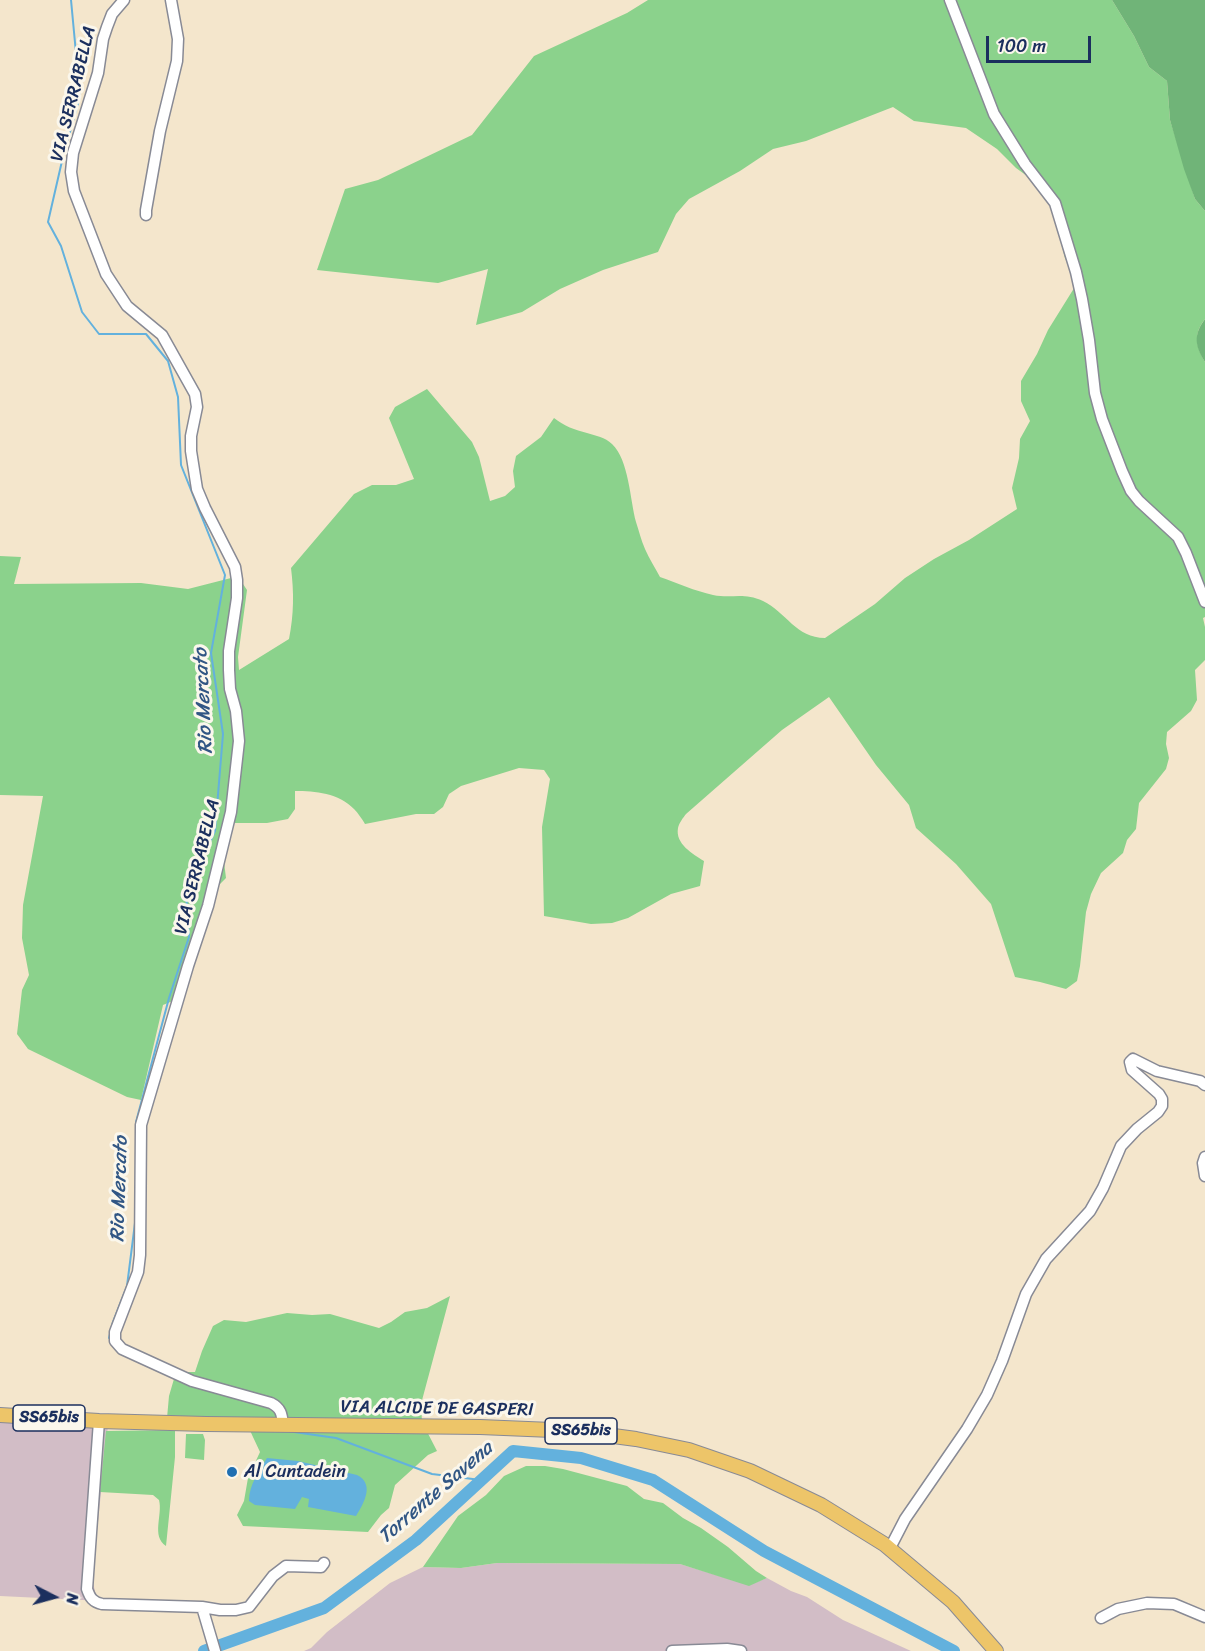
<!DOCTYPE html>
<html>
<head>
<meta charset="utf-8">
<style>
	body { margin:0 }
	#map { position:relative; width:1205px; height:1651px; overflow:hidden; background:#f4e6cc; font-family:Sriracha,sans-serif }
	canvas { display:block }
	.north { position:absolute; left:24px; top:1567px; width:60px; height:60px; -webkit-text-stroke:4px #fbf7ec; paint-order:stroke; rotate:96deg; font-size:16px; font-weight:700; line-height:24px; text-align:center; color:#1b2f5e }
	.north::after { content:''; display:block; margin:auto; width:21px; height:27px; background:#1b2f5e; clip-path:polygon(50% 0,100% 100%,50% 72%,0 100%) }
	.scale { position:absolute; left:986px; top:36px; width:105px; height:27px; box-sizing:border-box; border:3px solid #1b2f5e; border-top:0; padding-left:8px; font-size:18px; line-height:21px; white-space:nowrap; color:#1b2f5e; -webkit-text-stroke:4px #fbf7ec; paint-order:stroke }
</style>
</head>
<body>
<div id="map">
<canvas width="1205" height="1651"></canvas>
<div class="north">N</div>
<div class="scale">100 m</div>
</div>
<script>
const g = document.querySelector('canvas').getContext('2d');
g.lineJoin = 'round';
function paint(path, color) { g.fillStyle = color; g.fill(path, 'evenodd'); }
function strokePath(path, color, width, dash) { g.strokeStyle = color; g.lineWidth = width; g.lineCap = dash ? 'butt' : 'round'; g.setLineDash(dash || []); g.stroke(path); }
function label(font, color, halo, rows, align = 'center') {
  g.font = font + ' Sriracha,sans-serif'; g.lineWidth = 6; g.setLineDash([]); g.textBaseline = 'middle'; g.strokeStyle = halo; g.fillStyle = color; for (const [text, x, y, turn = 0] of rows) {
    g.save(); g.translate(x, y); g.rotate((+turn || 0) * Math.PI / 180); g.textAlign = isNaN(turn) ? turn : align; if (halo) g.strokeText(text, 0, 0); g.fillText(text, 0, 0); g.restore();
  }
}
paint(new Path2D(`
	M88,1413L109,1416L92,1579L96,1595L103,1601L0,1596V1414Z
	M497,1563L680,1564L749,1585L767,1578L791,1591L807,1597L843,1620L911,1651H304L311,1648L327,1632L390,1583L423,1567L461,1568Z`), '#d2bdc6');
paint(new Path2D(`
	M648,0H1112L1134,36L1149,67L1167,81L1170,120L1195,199L1205,211V319C1193,334 1196,346 1205,362V617L1203,618L1205,627V660L1195,670L1197,700L1191,711L1167,732L1166,744L1169,758L1166,769L1139,803L1136,829L1127,840L1123,853L1101,873L1091,894L1086,912L1080,966L1077,981L1066,989L1040,982L1015,977L991,904L956,864L916,828L909,805L876,765L829,697L782,730L686,814C683,818 679,823 678,828C675,844 693,854 704,861L700,886L671,894L628,918L612,923L591,924L544,916L542,827L550,779L544,770L519,768L461,786L449,794L443,807L434,814H416L365,824C362,819 358,813 354,809C339,793 315,791 295,791V809L288,819L267,823H232L224,862L226,878L216,888L175,1000L163,1005L141,1100L127,1097L28,1049L17,1034L22,990L29,975L22,938L23,905L43,796L0,795V556L21,557L14,584L141,583L188,589L231,578L241,581L247,590L238,657L239,670L289,639C294,614 294,592 291,568L354,494L372,485H396L414,479L389,418L395,407L427,389L472,442L479,457L490,501L505,496L515,487L513,471L516,456L541,437L554,418C564,426 575,430 587,433C596,436 605,437 612,444C629,460 630,500 636,522C639,531 641,540 645,549C649,558 655,568 660,577C677,583 695,591 713,595C732,599 743,592 763,601C786,612 796,638 825,638L875,604L905,578L934,559L969,540L1017,509L1012,488L1019,458L1020,439L1030,421L1021,401V381L1037,354L1048,330L1076,285L1065,258L1051,205L1034,181L1016,168L997,149L966,128L914,121L893,107L806,141L773,149L740,171L689,199L676,214L658,252L603,270L560,289L522,312L476,325L488,269L438,283L317,270L345,189L378,180L472,135L534,56L627,13Z
	M450,1296L421,1404L422,1422L437,1451L428,1455L395,1485L389,1508L381,1515L368,1532L243,1526L237,1515L244,1501L248,1478L260,1452L246,1422L167,1418L169,1396L176,1372H195L202,1351L213,1326L224,1320L246,1322L287,1313L312,1315L330,1314L379,1328L391,1322L405,1312L427,1308Z
	M175,1430V1457L166,1546C151,1536 163,1515 159,1500L153,1495L100,1492L106,1431Z
	M186,1434H203L205,1440L204,1460L185,1458Z
	M526,1466H545L563,1469L627,1486L644,1499L663,1503L683,1518L701,1528L728,1547L756,1571L767,1578L749,1586L680,1564L497,1563L461,1568L423,1567L458,1516L486,1495L504,1476Z`), '#8bd28c');
paint(new Path2D(`
	M1112,0H1205V211L1195,199L1184,169L1170,120L1167,81L1149,67L1134,36Z
	M1205,319V362C1195,346 1193,335 1205,319Z`), '#70b478');
paint(new Path2D(`
	M267,1458L298,1461L357,1475C375,1484 364,1503 356,1516L308,1507L309,1499L302,1497L295,1509L255,1505L249,1501C249,1485 259,1471 267,1458Z`), '#63b1dd');
strokePath(new Path2D(`
	M65,150L80,96L71,0
	M62,161L48,222L61,246L82,312L99,334H146L168,361L178,397L181,465L225,575L211,653L223,734L215,831L186,893L189,937L169,998L136,1122V1128
	M109,1338L113,1322L127,1286L135,1223
	M287,1431L336,1438L432,1474L481,1480`), '#63b1dd', 2);
strokePath(new Path2D(`
	M204,1651L324,1608L416,1540L513,1451L581,1458L653,1480L764,1551L954,1651`), '#63b1dd', 12);
const minor = new Path2D(`
	M124,0L112,14L107,27L103,39L98,73L73,153L71,172L74,191L106,274L127,306L162,335L195,394L197,407L191,436V451L197,489L205,508L235,567L237,580V598L229,651V670L230,689L236,711L239,741L231,812L208,906L188,966L141,1125L140,1255L138,1272L115,1332V1341L122,1349L192,1381L271,1403C281,1408 282,1414 283,1425
	M950,0L994,114L1025,164L1055,203L1076,272L1082,299L1089,340L1095,393L1102,419L1122,471L1131,491L1139,501L1178,537L1186,553L1205,602
	M146,215V210L160,131L177,61L178,39L171,0
	M1205,1157L1203,1163L1205,1176
	M99,1421L87,1589C90,1598 93,1602 102,1604L202,1607L215,1651
	M890,1548L905,1519L967,1429L987,1395L1002,1361L1026,1294L1046,1259L1090,1211L1103,1188L1121,1146L1137,1129L1158,1112L1162,1106V1099L1159,1094L1132,1070L1130,1062L1133,1059L1157,1071L1200,1081L1205,1085
	M202,1607L220,1610H236L249,1607L273,1576L286,1566L321,1567L324,1563
	M1101,1618L1118,1609L1147,1603L1174,1604L1205,1617
	M672,1651L727,1649L741,1651`);
const major = new Path2D(`
	M0,1415L99,1421L206,1424L480,1427L576,1431L636,1439L689,1450L750,1471L821,1505L884,1544L953,1602L996,1651`);
strokePath(minor, '#888a95', 13);
strokePath(major, '#888a95', 16);
strokePath(minor, '#fff', 10);
strokePath(major, '#edc569', 14);
for (const [x, y, r, color] of [
	[232,1472,6,"#1f6fb2"]
]) { const dot = new Path2D(); dot.arc(x, y, r, 0, 2 * Math.PI); g.fillStyle = color; g.fill(dot); strokePath(dot, '#fbf7ec', 2); }
for (const [x, y, w] of [
	[49,1418,72],
	[581,1431,72]
]) { const box = new Path2D(); box.roundRect(x - w / 2, y - 13, w, 26, 4.5); g.fillStyle = '#fbf7ec'; g.fill(box); strokePath(box, '#1b2f5e', 1.5); }
label('bold 16px', '#1b2f5e', null, [
	["SS65bis",49,1418],
	["SS65bis",581,1431]
]);
label('18px', '#1b2f5e', '#fbf7ec', [
	["VIA SERRABELLA",74,94,-76],
	["VIA SERRABELLA",198,867,-76],
	["VIA ALCIDE DE GASPERI",437,1409,1]
]);
label('18px', '#1b2f5e', '#fbf7ec', [
	["Al Cuntadein",244,1472]
], 'left');
label('italic 20px', '#315684', '#fbf7ec', [
	["Rio Mercato",204,701,-93],
	["Rio Mercato",120,1189,-88],
	["Torrente Savena",436,1493,-41]
]);
</script>
</body>
</html>
